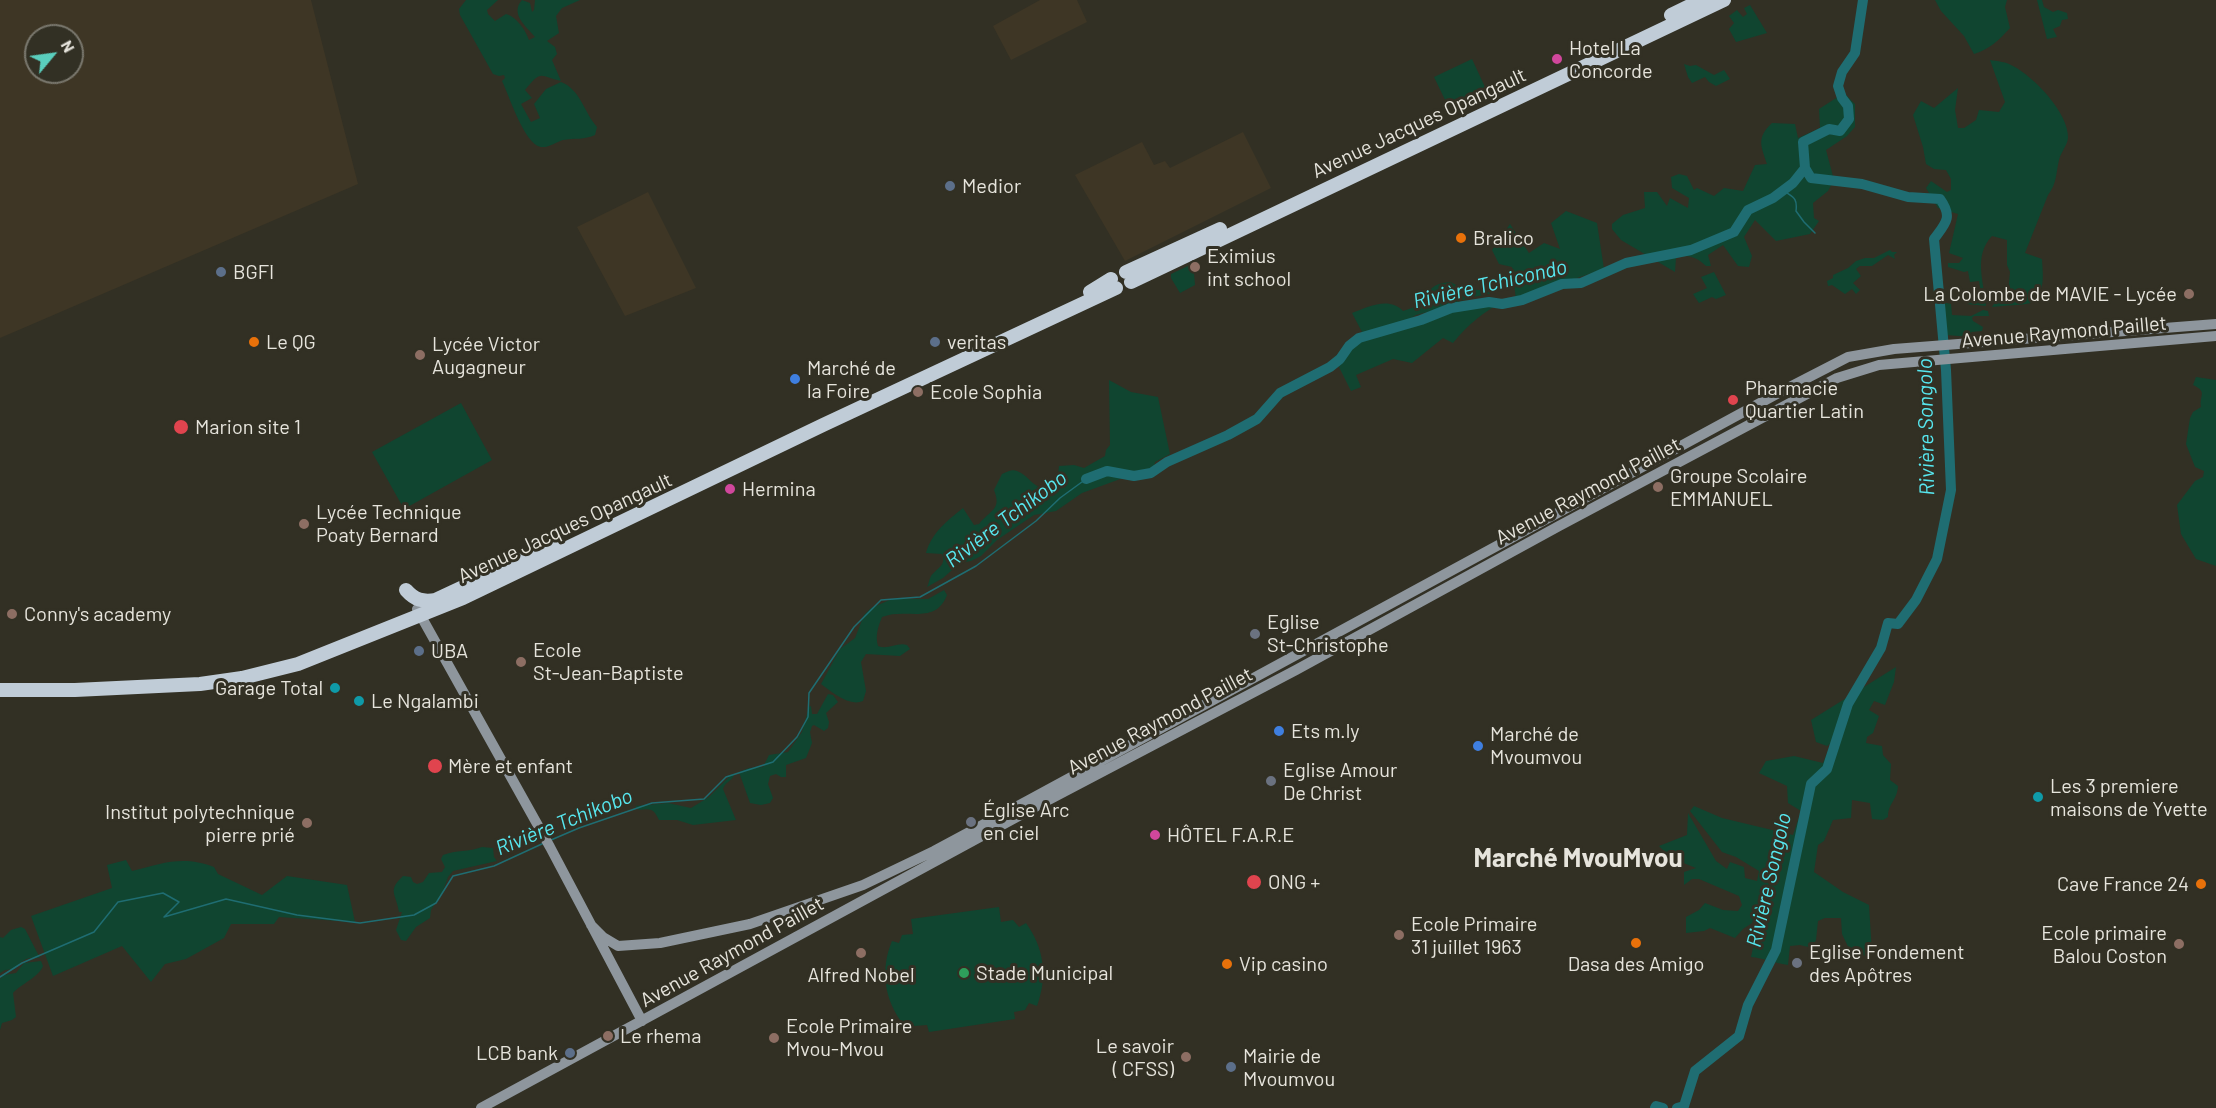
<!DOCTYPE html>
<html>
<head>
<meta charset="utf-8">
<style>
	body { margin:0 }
	#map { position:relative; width:2216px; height:1108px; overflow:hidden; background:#323024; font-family:Barlow,sans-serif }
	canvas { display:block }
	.north { position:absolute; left:24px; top:24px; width:60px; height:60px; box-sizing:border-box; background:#323024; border:2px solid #7a786e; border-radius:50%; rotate:61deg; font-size:16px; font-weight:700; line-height:24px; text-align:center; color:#e6e4dc }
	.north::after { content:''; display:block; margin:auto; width:21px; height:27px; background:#5acebd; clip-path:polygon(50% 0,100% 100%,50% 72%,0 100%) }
</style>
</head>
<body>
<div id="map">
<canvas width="2216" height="1108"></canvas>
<div class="north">N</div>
</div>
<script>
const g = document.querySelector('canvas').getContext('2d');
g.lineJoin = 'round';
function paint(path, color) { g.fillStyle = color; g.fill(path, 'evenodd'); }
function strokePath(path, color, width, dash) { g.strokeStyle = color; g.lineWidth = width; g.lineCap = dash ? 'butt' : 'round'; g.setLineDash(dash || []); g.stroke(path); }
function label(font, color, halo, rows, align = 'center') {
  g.font = font + ' Barlow,sans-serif'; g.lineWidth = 6; g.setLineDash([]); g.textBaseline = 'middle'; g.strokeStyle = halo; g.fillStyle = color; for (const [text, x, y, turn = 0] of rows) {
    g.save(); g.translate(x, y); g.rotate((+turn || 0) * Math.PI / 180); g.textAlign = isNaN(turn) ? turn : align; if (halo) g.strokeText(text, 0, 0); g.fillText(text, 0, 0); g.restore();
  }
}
paint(new Path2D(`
	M0,0H311L358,184L0,338ZM36,36H72V72H36Z
	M1040,0H1077L1087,22L1011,60L993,26Z
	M1243,132L1271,188L1125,261L1075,175L1142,142L1154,165L1165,161L1170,168Z
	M648,192L696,288L625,316L577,227Z`), '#3e3625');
paint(new Path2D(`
	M466,0H498L487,10L488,14L495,21L506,14C517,17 526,31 529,40L535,37C525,25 510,14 522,0L530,3L532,12L534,10L535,0H580L562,8L556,16L559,33L547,41L555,47L557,54L552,60L561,81C539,76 542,69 525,90L532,98L521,104L531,122L540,118L534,104L546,89L561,82C580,89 584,112 597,127L595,135C585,140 574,138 563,140C556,142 549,148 541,147C524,144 509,95 502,81L505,78L504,75L499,76L493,74L460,15L459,9Z
	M1935,0H2007L2005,7L2010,28C1999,40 1990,49 1974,54L1964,36L1941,11Z
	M2037,0H2042L2044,7L2053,12L2058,10L2067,13L2068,19L2062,20L2060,26L2053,29L2057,37L2047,39Z
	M1750,5L1767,33L1736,42L1729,29L1734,23L1729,16L1737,10L1743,17L1747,14L1744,8Z
	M1472,59L1485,87L1473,92L1475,97L1464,102L1461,98L1447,104L1434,77Z
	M1990,60C1997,61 2007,62 2013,66C2034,77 2069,113 2068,138C2067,146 2061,152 2059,160C2056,172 2057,184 2048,195L2025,253L2042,259C2043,276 2045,288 2035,302C2020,306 2007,305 1992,307L1997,299L2008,293L2010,272L2007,265V240L1992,236C1973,256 1984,282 1986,306L1967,304V301L1982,299L1979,281L1970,282L1968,271L1964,272L1948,267V263H1959L1963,258L1949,253L1958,214L1938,208L1926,188L1931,181L1947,192L1951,190V179L1946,170L1934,169L1926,164L1923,147L1913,115L1921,101L1934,108L1958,88L1955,110L1958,128H1964L1976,120L1979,110L1999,112L2005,102Z
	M1684,64L1690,66L1696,65L1714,75L1724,70L1730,79L1716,86L1709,82L1705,77L1692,83L1688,77Z
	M1844,93L1855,104V127L1847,136L1826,150L1834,180L1828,191L1813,203L1814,218L1819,221L1810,234L1776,241L1755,220L1744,237L1752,256L1749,267L1738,266L1723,245L1708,255L1711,266H1706C1698,258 1687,253 1676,258L1675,272L1621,240L1612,229V224L1623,215L1645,208L1644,192H1657L1667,206L1670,198L1688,208L1689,198L1672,188L1671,177L1679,174L1687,176L1694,190L1697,188L1714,196L1724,188L1743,191L1755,165L1767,164C1761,146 1756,138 1772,123L1795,124L1798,138L1820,128L1819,109Z
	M1566,211L1597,223L1604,269L1568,281L1552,284L1516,300L1512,267L1499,264L1492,250L1510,224L1529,253L1544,243L1560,249L1551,223Z
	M1890,250L1892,252H1897L1894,255L1895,259L1888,255L1872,266H1860L1856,269L1861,276L1853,283L1860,290L1856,294L1852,289L1845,294L1832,285L1828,286L1827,281L1833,278V275L1848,268L1856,261L1865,258H1874Z
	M1190,265L1194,273L1195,285L1180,293L1171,278V274Z
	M1714,272L1726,295L1716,299L1712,297L1699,303L1693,294L1707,288L1701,277Z
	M1450,282L1465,289L1493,291L1489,294L1468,298L1443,308L1416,315L1402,324L1369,333L1363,339L1407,328L1416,323L1482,301H1504C1484,312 1468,324 1453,343L1443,338L1412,363L1393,359L1356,375L1361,387L1351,391L1339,367L1348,341L1356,340L1362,332L1352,313C1368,307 1389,296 1403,311C1408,309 1413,308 1417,305C1430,292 1429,284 1450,282Z
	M1942,302L1951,304L1952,315L1971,316L1983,310L1988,311L1989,316H1974L1972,318L1973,321L1983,327L1982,331L1971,332L1972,337L1946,335Z
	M2196,377L2216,380V566L2196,559L2181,534L2177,505L2195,481L2203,477L2204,471L2195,467L2186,444L2190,418L2193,412L2201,407C2199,395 2208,392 2193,385Z
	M1109,380L1131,392L1158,397L1170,454L1155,462L1152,475L1123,478L1082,493L1056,511L1034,515L997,540L981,556L971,561L960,563L943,578L927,587C929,583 929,580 931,576C937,568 947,565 942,554L926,553C932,532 947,521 963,508L974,525L979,524C990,510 1002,510 994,490L1002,474C1007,472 1012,469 1017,471C1033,477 1034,496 1057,483L1059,466L1074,465L1084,468L1105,456L1106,450L1110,445Z
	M461,403L492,460L404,509L372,452Z
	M944,590L947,595C935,626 906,607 882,617C878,627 875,636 878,646C888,650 897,642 907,645L910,649L900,656L866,654L861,662L866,691L863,701C849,707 832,692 821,684L840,649L855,638L864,615L871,608L892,599H928Z
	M1896,667L1894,682L1885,705L1874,701L1869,710L1879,716L1873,733L1867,737L1866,743L1882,746L1883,755L1891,764L1890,780L1898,786C1897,801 1888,803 1888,817L1883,820L1872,819L1870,803L1852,800L1851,818L1833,820L1824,841L1818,845L1814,872L1843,892L1869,905L1872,953L1865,956L1855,950L1853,957L1842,934L1841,918H1825L1818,921L1816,940L1812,948L1800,945L1790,946L1788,965C1773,963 1764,958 1751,957L1755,939L1767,921V910L1758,906L1752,923L1743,929L1735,938L1710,928L1704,931L1686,933V917L1699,910L1705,903L1723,910L1738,911L1742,905L1739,896L1699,879H1692L1684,885V872L1696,868L1671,858L1659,846L1687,835L1688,813L1716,861L1727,869L1730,862L1744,867L1745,878L1757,881L1759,871L1736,857L1722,852L1690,811L1694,806L1722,818L1793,835L1801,811L1788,803L1787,786L1759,773L1766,761L1794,756L1823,763L1831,743L1827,746L1816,742L1811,720Z
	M828,694L833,695L838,702L826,713L829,722L828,728L824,731L814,725L812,726L810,732L812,743L806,758L786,765V777H781L776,774L770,776L768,784L773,798L770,803L761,805L750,803L739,772L749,768L763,767L769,755L788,752L802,732L809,707L811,706L812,714H817Z
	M732,774L734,775C732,781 725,782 723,789L736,820L693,825L677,820H659C654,809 651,808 639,810L635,806L668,803L691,808L709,797Z
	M482,847L493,848L494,857L497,861L453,871L448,877L443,891L431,910L430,918L416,927L406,941L401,940L396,930L402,912H399C396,893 387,891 403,876L411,877L413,882L417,884L423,882L429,873L442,872L445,867L441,859L443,855C456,850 469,852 482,847Z
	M126,860L132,871C162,863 184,855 214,867L218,874L262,895L287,876L347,885L355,922L279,917L274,924H231L224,938L186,959L165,964L151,982L122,946L53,976L31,916L112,888L107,865Z
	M999,907L1001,922L1013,920L1019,927L1026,923C1044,948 1048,976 1037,1006L1029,1003L1025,1010L1014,1012L1015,1019L929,1032L927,1025L914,1026L909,1020L903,1024C884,999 880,970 892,941L899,943L902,935L913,934L911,919Z
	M21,927L25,929L40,958C28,957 22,959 15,969L5,970L0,973V937L3,938L11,930Z
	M41,961L43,966C39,977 21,984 13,993L16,1017L12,1020L2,1023L0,1030V979L4,975L16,973L24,963Z`), '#104530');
strokePath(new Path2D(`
	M1783,190C1791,197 1798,196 1796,211L1804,222L1815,233
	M551,840L579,828L652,803L704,799L726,777L773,762L797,737L808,717L809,693L854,627L881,600L920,597L976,566L1036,521L1060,498L1086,479
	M0,977L22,963L94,932L118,902L163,893L179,902L164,917L226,899L297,915L360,923L414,915L436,903L453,876L494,866L544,843`), '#1f6d72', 1.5);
strokePath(new Path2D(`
	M1086,479L1107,471L1134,476L1151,473L1167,462L1228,435L1257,419L1280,393L1330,367L1340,359L1349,346L1359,338L1421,320L1451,308L1489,302L1502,304L1522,300L1562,284L1581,283L1626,263L1691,250L1734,232L1748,210L1773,198L1793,183L1805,168
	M1655,1108L1656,1106L1663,1108
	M1677,1108L1684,1106L1695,1071L1739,1036L1748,1005L1776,950L1811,784L1827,769L1848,704L1881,648L1888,623L1898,624L1916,600L1937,559L1951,490L1946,370L1934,239C1946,223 1953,217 1940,199L1908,197L1862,184L1811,178L1805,168L1803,142L1829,129L1840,131L1849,119L1848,106L1842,98L1838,86L1842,72L1855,53L1863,0`), '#1f6d72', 10);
strokePath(new Path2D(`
	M417,609L550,847L642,1021
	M591,925L603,937L618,946L660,943L750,924L863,885L934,851L1029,800L1784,390L1848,357L1894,349L2216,324
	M481,1108L1037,806L1296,670L1559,526L1837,378L1879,365L2216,336`), '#8e969d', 10);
strokePath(new Path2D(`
	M1671,15L1702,0
	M1126,272L1220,229
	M1131,282L1724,0
	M1090,292L1111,279
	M406,590C415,600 422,602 436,600
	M433,601L557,543
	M0,690H75L200,684L242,678L298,664L463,598L823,425L1116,288`), '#c0ccd7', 14);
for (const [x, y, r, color] of [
	[1557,59,6,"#d1479c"],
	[950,186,6,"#5c6f8a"],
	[1461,238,6,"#e8710a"],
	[1195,267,6,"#8d6e63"],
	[221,272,6,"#5c6f8a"],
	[2189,294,6,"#8d6e63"],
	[254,342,6,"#e8710a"],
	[935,342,6,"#5c6f8a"],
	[420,355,6,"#8d6e63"],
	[795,379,6,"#3f7fe0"],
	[918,392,6,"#8d6e63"],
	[1733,400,6,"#e0444e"],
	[181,427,8,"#e0444e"],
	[1658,487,6,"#8d6e63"],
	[730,489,6,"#d1479c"],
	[304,524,6,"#8d6e63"],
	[12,614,6,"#8d6e63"],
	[1255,634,6,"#6b7280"],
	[419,651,6,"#5c6f8a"],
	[521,662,6,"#8d6e63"],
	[335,688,6,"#0f9aa8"],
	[359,701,6,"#0f9aa8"],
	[1279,731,6,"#3f7fe0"],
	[1478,746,6,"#3f7fe0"],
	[435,766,8,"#e0444e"],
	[1271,781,6,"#6b7280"],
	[2038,797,6,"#0f9aa8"],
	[971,822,6,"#6b7280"],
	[307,823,6,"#8d6e63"],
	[1155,835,6,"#d1479c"],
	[1254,882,8,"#e0444e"],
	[2201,884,6,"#e8710a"],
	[1399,935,6,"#8d6e63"],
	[1636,943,6,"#e8710a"],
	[2179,944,6,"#8d6e63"],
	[861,953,6,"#8d6e63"],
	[1797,963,6,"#6b7280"],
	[1227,964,6,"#e8710a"],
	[964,973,6,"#2e9e5b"],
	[608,1036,6,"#8d6e63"],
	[774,1038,6,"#8d6e63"],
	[570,1053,6,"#5c6f8a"],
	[1186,1057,6,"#8d6e63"],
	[1231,1067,6,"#5c6f8a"]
]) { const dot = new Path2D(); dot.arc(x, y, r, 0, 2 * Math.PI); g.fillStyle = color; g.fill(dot); strokePath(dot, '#323024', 2); }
label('20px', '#e6e4dc', '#323024', [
	["Hotel La",1569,48],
	["Concorde",1569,71],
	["Medior",962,186],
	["Bralico",1473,238],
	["Eximius",1207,256],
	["int school",1207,279],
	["BGFI",233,272],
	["La Colombe de MAVIE - Lycée",2177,294,"right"],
	["Le QG",266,342],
	["veritas",947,342],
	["Lycée Victor",432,344],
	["Augagneur",432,367],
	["Marché de",807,368],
	["la Foire",807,391],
	["Pharmacie",1745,388],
	["Quartier Latin",1745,411],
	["Ecole Sophia",930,392],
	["Marion site 1",195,427],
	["Groupe Scolaire",1670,476],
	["EMMANUEL",1670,499],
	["Hermina",742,489],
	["Lycée Technique",316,512],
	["Poaty Bernard",316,535],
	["Conny's academy",24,614],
	["Eglise",1267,622],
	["St-Christophe",1267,645],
	["Ecole",533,650],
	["St-Jean-Baptiste",533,673],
	["UBA",431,651],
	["Garage Total",323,688,"right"],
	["Le Ngalambi",371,701],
	["Ets m.ly",1291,731],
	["Marché de",1490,734],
	["Mvoumvou",1490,757],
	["Mère et enfant",448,766],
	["Eglise Amour",1283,770],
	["De Christ",1283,793],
	["Les 3 premiere",2050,786],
	["maisons de Yvette",2050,809],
	["Église Arc",983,810],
	["en ciel",983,833],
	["Institut polytechnique",295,812,"right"],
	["pierre prié",295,835,"right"],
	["HÔTEL F.A.R.E",1167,835],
	["ONG +",1268,882],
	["Cave France 24",2189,884,"right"],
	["Ecole Primaire",1411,924],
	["31 juillet 1963",1411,947],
	["Ecole primaire",2167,933,"right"],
	["Balou Coston",2167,956,"right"],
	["Eglise Fondement",1809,952],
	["des Apôtres",1809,975],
	["Vip casino",1239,964],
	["Dasa des Amigo",1636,964,"center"],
	["Stade Municipal",976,973],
	["Alfred Nobel",861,975,"center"],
	["Ecole Primaire",786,1026],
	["Mvou-Mvou",786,1049],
	["Le rhema",620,1036],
	["Le savoir",1174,1046,"right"],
	["( CFSS)",1174,1069,"right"],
	["LCB bank",558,1053,"right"],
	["Mairie de",1243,1056],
	["Mvoumvou",1243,1079]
], 'left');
label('20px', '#e6e4dc', '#323024', [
	["Avenue Jacques Opangault",1419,123,-25],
	["Avenue Raymond Paillet",2064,332,-5],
	["Avenue Raymond Paillet",1588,491,-28],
	["Avenue Jacques Opangault",565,528,-25],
	["Avenue Raymond Paillet",1160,721,-28],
	["Avenue Raymond Paillet",732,952,-29]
]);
label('italic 21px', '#57e7ef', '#323024', [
	["Rivière Tchicondo",1490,284,-13],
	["Rivière Songolo",1926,427,-91],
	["Rivière Tchikobo",1006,519,-37],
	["Rivière Tchikobo",564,822,-22],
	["Rivière Songolo",1769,880,-77]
]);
label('bold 26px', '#e6e4dc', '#323024', [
	["Marché MvouMvou",1578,858]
]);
</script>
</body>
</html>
